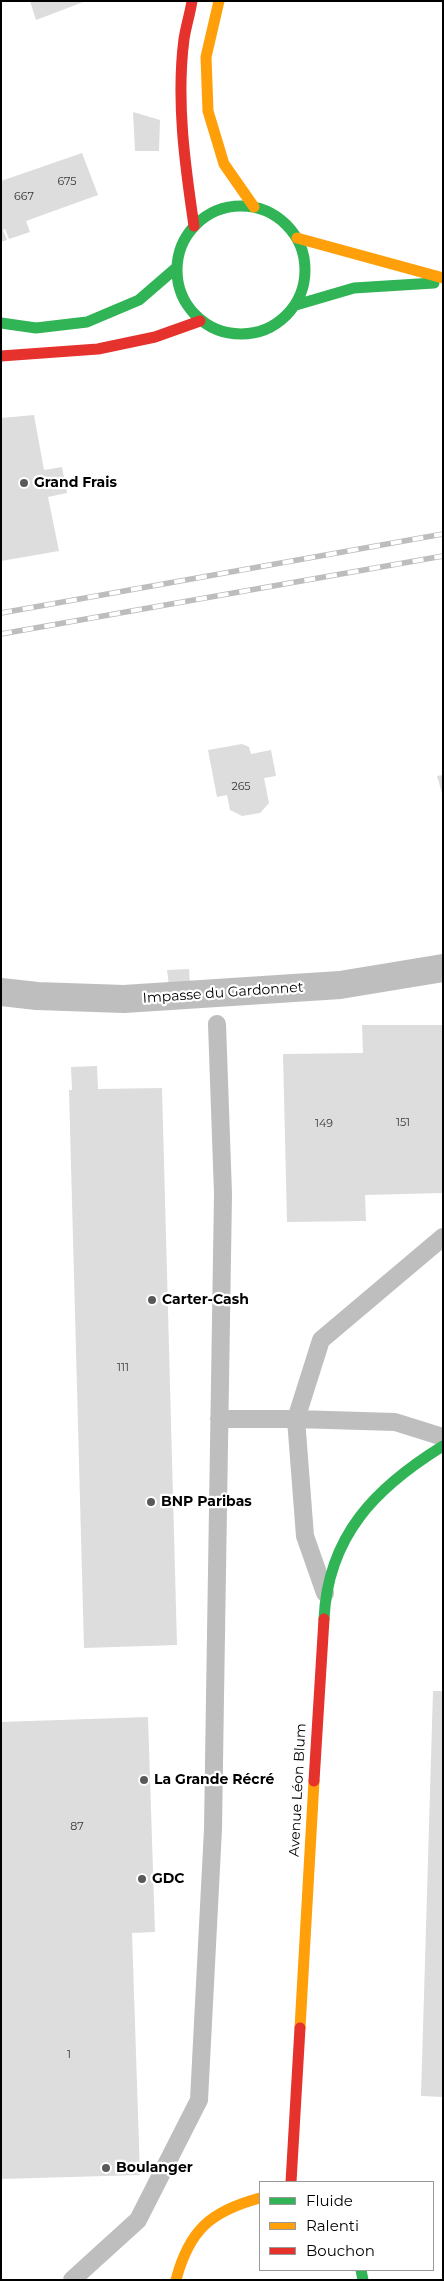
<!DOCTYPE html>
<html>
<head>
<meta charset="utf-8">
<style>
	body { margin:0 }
	#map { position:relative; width:444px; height:2281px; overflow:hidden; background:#fff; font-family:Montserrat,sans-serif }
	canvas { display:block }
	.frame { position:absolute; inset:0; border:2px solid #000; pointer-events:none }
	.legend { position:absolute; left:259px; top:2181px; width:175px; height:90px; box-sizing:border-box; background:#fff; border:1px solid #999; margin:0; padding:6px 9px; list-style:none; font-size:15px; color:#000 }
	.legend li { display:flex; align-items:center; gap:10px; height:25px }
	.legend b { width:25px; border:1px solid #999 }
</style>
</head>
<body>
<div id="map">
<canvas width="444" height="2281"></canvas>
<div class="frame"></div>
<ul class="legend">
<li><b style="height:6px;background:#30b455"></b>Fluide</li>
<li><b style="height:6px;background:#ff9f0a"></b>Ralenti</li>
<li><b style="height:6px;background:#e5322d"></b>Bouchon</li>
</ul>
</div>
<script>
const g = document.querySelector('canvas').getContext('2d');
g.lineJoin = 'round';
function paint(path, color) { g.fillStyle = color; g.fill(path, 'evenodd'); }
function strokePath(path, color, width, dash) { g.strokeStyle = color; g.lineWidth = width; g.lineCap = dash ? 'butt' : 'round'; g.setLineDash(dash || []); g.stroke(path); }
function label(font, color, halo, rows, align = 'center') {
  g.font = font + ' Montserrat,sans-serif'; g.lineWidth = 4.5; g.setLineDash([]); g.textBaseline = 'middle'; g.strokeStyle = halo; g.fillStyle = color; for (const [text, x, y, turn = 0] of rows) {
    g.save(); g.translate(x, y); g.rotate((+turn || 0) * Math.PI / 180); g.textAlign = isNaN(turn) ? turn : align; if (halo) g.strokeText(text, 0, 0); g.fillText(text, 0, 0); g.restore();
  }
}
paint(new Path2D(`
	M30,1H86L36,20Z
	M133,112L160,120L159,151H135Z
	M82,153L98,195L26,221L30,232L9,239L5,229L3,230L7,240L1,242V181Z
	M34,415L44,470L62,467L67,493L48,497L59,551L1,561V418Z
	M242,744L249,747L251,754L271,750L276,776L264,778L269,803L260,813L242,816L230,810L227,795L217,797L208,750Z
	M443,775V793H442L437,776Z
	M189,969L190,985L169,986L167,970Z
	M362,1025H442L443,1193L365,1195L366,1221L287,1222L283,1054L363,1053Z
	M97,1066L98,1089L162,1088L177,1645L84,1648L69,1090H72L71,1067Z
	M433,1691H443V2097L421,2096Z
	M148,1717L155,1932L132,1933L140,2175L1,2179V1722Z`), '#ddd');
strokePath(new Path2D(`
	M219,1419H296L321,1340L443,1237
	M325,1593L305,1536L296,1419L395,1422L443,1437
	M72,2280L138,2220L199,2100L213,1829L215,1697L223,1194L217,1024`), '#bebebe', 18);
strokePath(new Path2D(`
	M1,992L37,996L124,999L340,985L443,968`), '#bebebe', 28);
strokePath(new Path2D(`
	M177 270a64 64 0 1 1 128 0a64 64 0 1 1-128 0Z
	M296,305L354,288L434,283
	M1,323L36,328L87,322L139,300L176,268
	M324,1619C328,1536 375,1488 443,1446
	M361,2270L363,2280`), '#30b455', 11);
strokePath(new Path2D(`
	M219,1L206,57L208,111L224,164L254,207
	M297,238L443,278
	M300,2028L314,1781
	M176,2280C189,2230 211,2211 260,2198`), '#ff9f0a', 11);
strokePath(new Path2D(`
	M192,1C190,14 186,26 184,39C176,101 185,165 194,226
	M1,356L98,349L155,337L200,321
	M314,1781L324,1619
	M291,2182L300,2028`), '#e5322d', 11);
const rail = new Path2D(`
	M1,613L443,534
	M1,634L443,556`);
strokePath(rail, '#bdbdbd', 5.5);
strokePath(rail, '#fff', 4, [11]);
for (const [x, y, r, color] of [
	[24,483,5,"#595959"],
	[152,1300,5,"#595959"],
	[151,1502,5,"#595959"],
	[144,1780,5,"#595959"],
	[142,1879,5,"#595959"],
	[106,2168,5,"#595959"]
]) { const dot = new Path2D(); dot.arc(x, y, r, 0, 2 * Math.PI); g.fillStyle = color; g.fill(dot); strokePath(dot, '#fff', 2); }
label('11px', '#373737', null, [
	["675",67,182],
	["667",24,197],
	["265",241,787],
	["151",403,1123],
	["149",324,1124],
	["111",123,1368],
	["87",77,1827],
	["1",69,2055]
]);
label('bold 14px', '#000', '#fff', [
	["Grand Frais",34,483],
	["Carter-Cash",162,1300],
	["BNP Paribas",161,1502],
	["La Grande Récré",154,1780],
	["GDC",152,1879],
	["Boulanger",116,2168]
], 'left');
label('14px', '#000', '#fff', [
	["Impasse du Gardonnet",223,993,-4],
	["Avenue Léon Blum",298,1790,-87]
]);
</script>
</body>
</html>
